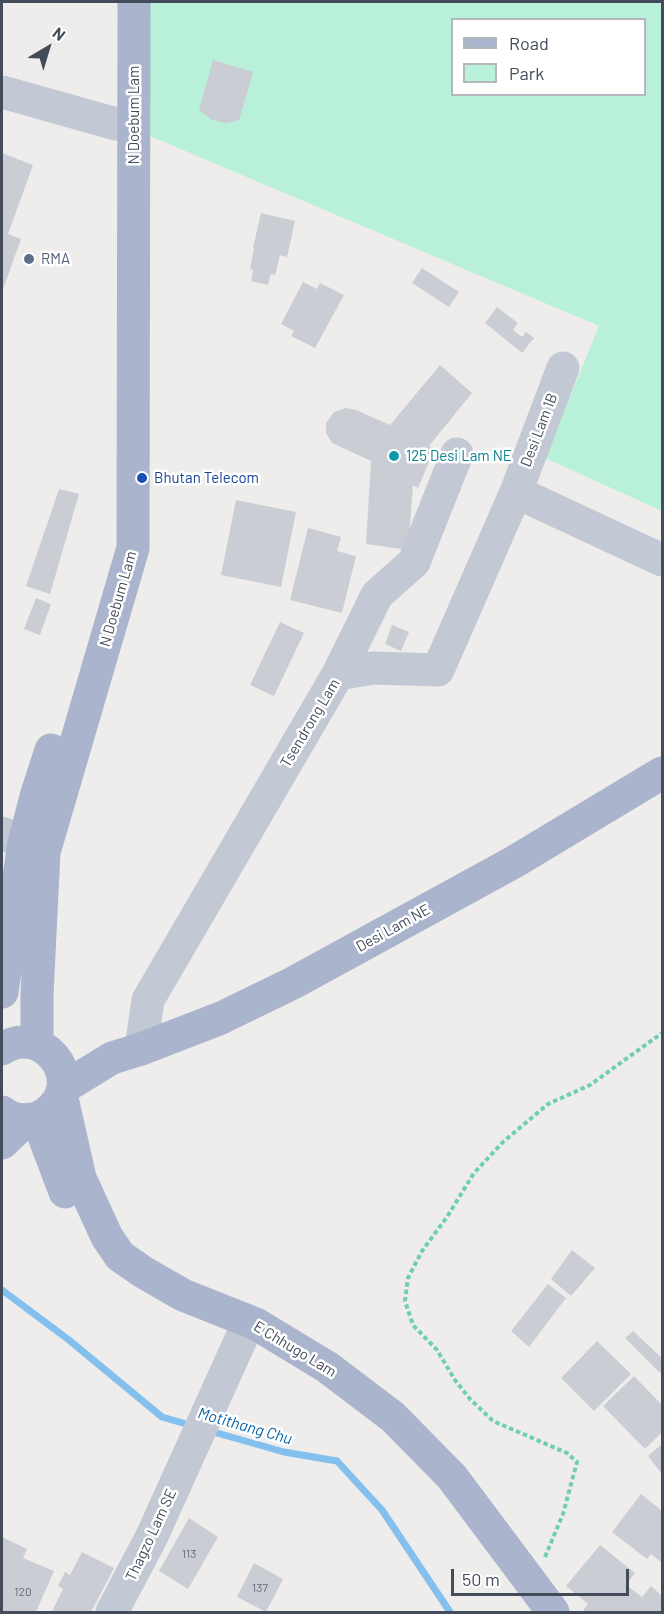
<!DOCTYPE html>
<html>
<head>
<meta charset="utf-8">
<style>
	body { margin:0 }
	#map { position:relative; width:664px; height:1614px; overflow:hidden; background:#efedec; font-family:Barlow,sans-serif }
	canvas { display:block }
	.frame { position:absolute; inset:0; border:3px solid #444b5a; pointer-events:none }
	.legend { position:absolute; left:451px; top:18px; width:195px; height:78px; box-sizing:border-box; background:#fff; border:2px solid #b4b7bd; margin:0; padding:8px 10px; list-style:none; font-size:18px; color:#444b5a }
	.legend li { display:flex; align-items:center; gap:12px; height:30px }
	.legend b { width:30px; border:2px solid #b4b7bd }
	.north { position:absolute; left:18px; top:18px; width:60px; height:60px; -webkit-text-stroke:4px #fff; paint-order:stroke; rotate:38deg; font-size:16px; font-weight:700; line-height:24px; text-align:center; color:#444b5a }
	.north::after { content:''; display:block; margin:auto; width:21px; height:27px; background:#444b5a; clip-path:polygon(50% 0,100% 100%,50% 72%,0 100%) }
	.scale { position:absolute; left:451px; top:1569px; width:178px; height:27px; box-sizing:border-box; border:3px solid #444b5a; border-top:0; padding-left:8px; font-size:18px; line-height:21px; white-space:nowrap; color:#444b5a; -webkit-text-stroke:4px #fff; paint-order:stroke }
</style>
</head>
<body>
<div id="map">
<canvas width="664" height="1614"></canvas>
<div class="frame"></div>
<ul class="legend">
<li><b style="height:8px;background:#aab4cd"></b>Road</li>
<li><b style="height:16px;background:#b8f0da"></b>Park</li>
</ul>
<div class="north">N</div>
<div class="scale">50 m</div>
</div>
<script>
const g = document.querySelector('canvas').getContext('2d');
g.lineJoin = 'round';
function paint(path, color) { g.fillStyle = color; g.fill(path, 'evenodd'); }
function strokePath(path, color, width, dash) { g.strokeStyle = color; g.lineWidth = width; g.lineCap = dash ? 'butt' : 'round'; g.setLineDash(dash || []); g.stroke(path); }
function label(font, color, halo, rows, align = 'center') {
  g.font = font + ' Barlow,sans-serif'; g.lineWidth = 5; g.setLineDash([]); g.textBaseline = 'middle'; g.strokeStyle = halo; g.fillStyle = color; for (const [text, x, y, turn = 0] of rows) {
    g.save(); g.translate(x, y); g.rotate((+turn || 0) * Math.PI / 180); g.textAlign = isNaN(turn) ? turn : align; if (halo) g.strokeText(text, 0, 0); g.fillText(text, 0, 0); g.restore();
  }
}
paint(new Path2D(`
	M143,2H662V511L545,458L599,326L145,134ZM452,20H644V94H452Z`), '#b8f0da');
strokePath(new Path2D(`
	M2,1290L69,1340L162,1417L193,1426
	M210,1431L284,1452L337,1461L382,1510L450,1612`), '#83c0ee', 7);
paint(new Path2D(`
	M213,60L253,72L239,120L226,123L212,120L199,110Z
	M2,153L33,165L8,234L21,239L2,292Z
	M261,213L295,221L287,257L280,255L275,275L271,274L268,285L251,281L253,270L250,269L254,248H253Z
	M422,268L459,292L449,307L412,283Z
	M303,282L317,289L320,283L344,295L315,348L291,336L294,331L281,324Z
	M497,307L518,323L513,330L522,337L526,332L534,338L522,353L485,323Z
	M440,365L472,393L429,446L435,448L418,488L413,485L408,550L366,544L371,461L332,443L326,433V423L334,412L346,408L356,410L390,425Z
	M59,489L79,494L50,594L26,586Z
	M236,500L296,512L281,587L221,575Z
	M308,528L341,537L337,551L356,556L342,613L290,600Z
	M36,598L51,604L40,635L24,629Z
	M280,622L304,633L274,696L250,685Z
	M392,625L409,632L401,651L385,644Z
	M572,1250L595,1268L571,1296L551,1279Z
	M548,1284L566,1298L529,1347L511,1331Z
	M633,1331L662,1358V1370L660,1373L625,1338Z
	M597,1341L631,1374L594,1411L561,1378Z
	M634,1376L662,1405V1432L645,1449L603,1406Z
	M662,1444V1474L648,1456Z
	M641,1494L662,1511V1563L651,1554L647,1559L612,1532Z
	M189,1518L218,1537L188,1589L159,1571Z
	M2,1537L27,1549L23,1558L54,1571L36,1612H2Z
	M600,1545L635,1573L626,1585L642,1597L651,1586L662,1596V1612H586L583,1610L588,1604L566,1586Z
	M82,1552L114,1568L91,1612H54L52,1611L63,1589L58,1586L65,1572L70,1575Z
	M254,1563L283,1579L266,1612L237,1597Z`), '#cbcdd4');
strokePath(new Path2D(`
	M545,1557L563,1514L577,1462L567,1453L493,1421L470,1399L455,1380L437,1350L413,1325L405,1301L408,1278L422,1251L447,1217L474,1173L503,1142L548,1104L590,1085L662,1033`), '#6fceb5', 4, [4.5, 3]);
strokePath(new Path2D(`
	M2,92L116,124
	M516,492L563,368
	M338,674L377,595L414,562L457,454
	M2,833L24,843
	M141,1049L148,1000L338,674L373,668L438,670L516,492L662,560
	M112,1612L152,1536L241,1339`), '#c2c8d4', 33);
strokePath(new Path2D(`
	M2,992L24,843L37,793L51,750
	M37,1044V995L44,852L133,548L134,2
	M2,1049C39,1023 85,1075 52,1108C47,1113 40,1118 32,1119C21,1121 11,1119 2,1112
	M63,1088L112,1058L141,1049L221,1018L293,983L514,862L662,773
	M61,1094L80,1178L107,1237L120,1256L143,1272L183,1295L256,1324L327,1367L393,1417L452,1477L553,1612
	M37,1118L65,1192
	M2,1143L26,1120`), '#aab4cd', 33);
for (const [x, y, r, color] of [
	[29,259,6,"#5c6f8a"],
	[394,456,6,"#0f9aa8"],
	[142,478,6,"#1a4fb4"]
]) { const dot = new Path2D(); dot.arc(x, y, r, 0, 2 * Math.PI); g.fillStyle = color; g.fill(dot); strokePath(dot, '#fff', 2); }
label('12px', '#666c78', null, [
	["113",189,1554],
	["137",260,1588],
	["120",23,1592]
]);
label('15px', '#444b5a', '#fff', [
	["N Doebum Lam",134,115,-90],
	["Desi Lam 1B",539,430,-69],
	["N Doebum Lam",118,599,-74],
	["Tsendrong Lam",310,723,-59],
	["Desi Lam NE",393,928,-29],
	["E Chhugo Lam",295,1349,31],
	["Thagzo Lam SE",151,1535,-65]
]);
label('15px', '#4e5e75', '#fff', [
	["RMA",41,259]
], 'left');
label('15px', '#0d838f', '#fff', [
	["125 Desi Lam NE",406,456]
], 'left');
label('15px', '#164399', '#fff', [
	["Bhutan Telecom",154,478]
], 'left');
label('italic 16px', '#0764aa', '#fff', [
	["Motithang Chu",245,1426,16]
]);
</script>
</body>
</html>
